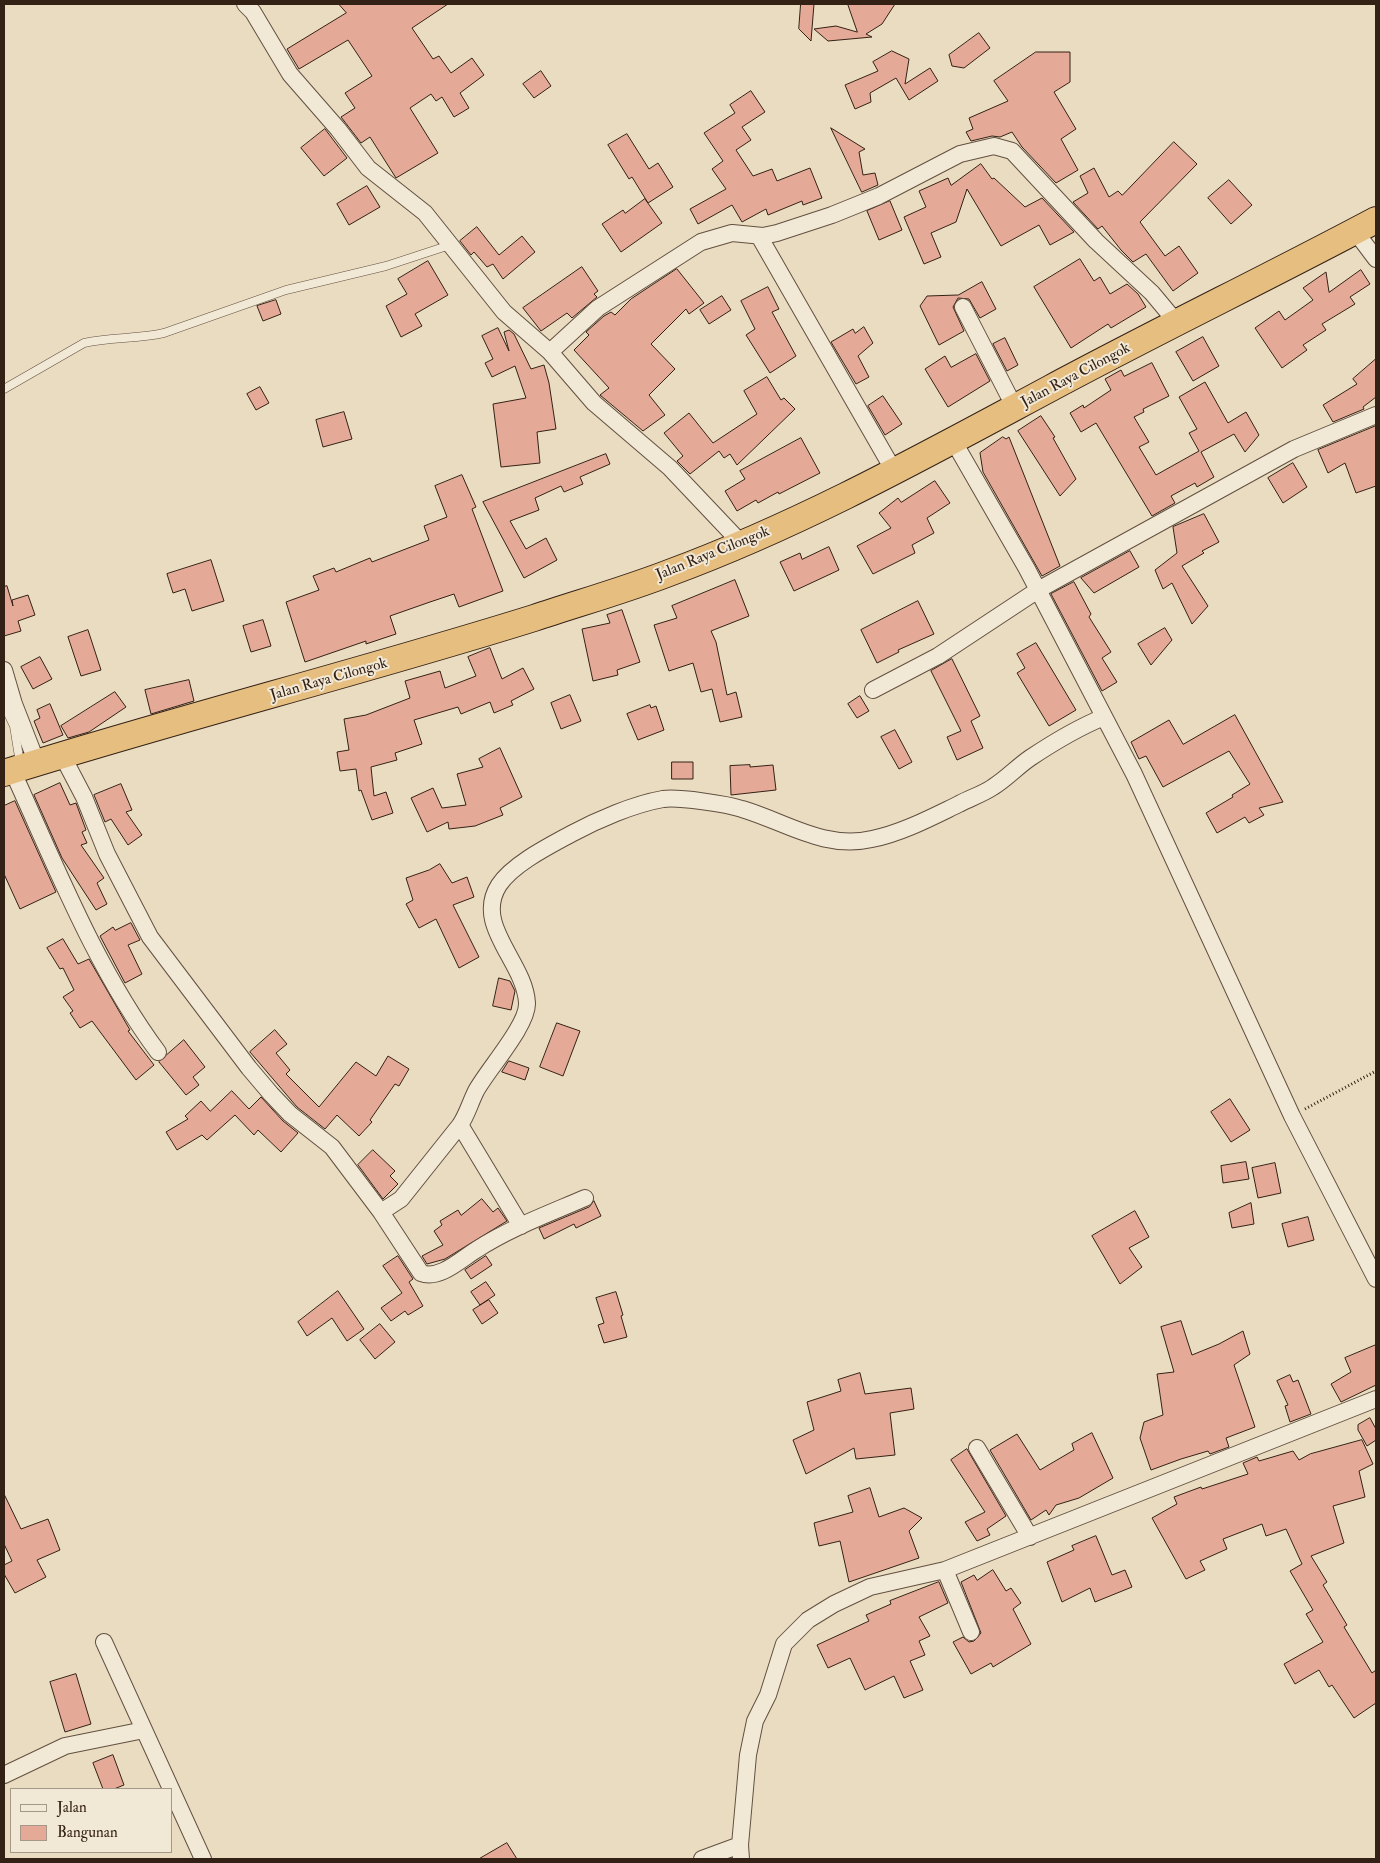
<!DOCTYPE html>
<html>
<head>
<meta charset="utf-8">
<style>
	body { margin:0 }
	#map { position:relative; width:1380px; height:1863px; overflow:hidden; background:#eadcc0; font-family:"IM FELL Double Pica",serif }
	canvas { display:block }
	.frame { position:absolute; inset:0; border:5px solid #342115; pointer-events:none }
	.legend { position:absolute; left:10px; top:1788px; width:162px; height:65px; box-sizing:border-box; background:#f1e8d6; border:1px solid #a59889; margin:0; padding:6px 9px; list-style:none; font-size:15px; color:#342115 }
	.legend li { display:flex; align-items:center; gap:10px; height:25px }
	.legend b { width:25px; border:1px solid #a59889 }
</style>
</head>
<body>
<div id="map">
<canvas width="1380" height="1863"></canvas>
<div class="frame"></div>
<ul class="legend">
<li><b style="height:6px;background:#f1e8d6"></b>Jalan</li>
<li><b style="height:14px;background:#e4a997"></b>Bangunan</li>
</ul>
</div>
<script>
const g = document.querySelector('canvas').getContext('2d');
g.lineJoin = 'round';
function paint(path, color) { g.fillStyle = color; g.fill(path, 'evenodd'); }
function strokePath(path, color, width, dash) { g.strokeStyle = color; g.lineWidth = width; g.lineCap = dash ? 'butt' : 'round'; g.setLineDash(dash || []); g.stroke(path); }
function label(font, color, halo, rows, align = 'center') {
  g.font = font + ' "IM FELL Double Pica",serif'; g.lineWidth = 4; g.setLineDash([]); g.textBaseline = 'middle'; g.strokeStyle = halo; g.fillStyle = color; for (const [text, x, y, turn = 0] of rows) {
    g.save(); g.translate(x, y); g.rotate((+turn || 0) * Math.PI / 180); g.textAlign = isNaN(turn) ? turn : align; if (halo) g.strokeText(text, 0, 0); g.fillText(text, 0, 0); g.restore();
  }
}
const building = new Path2D(`
	M339,4H448L412,28L433,59L439,56L451,73L472,58L484,75L460,93L469,108L454,117L442,97L436,101L431,94L410,108L438,153L396,178L370,137L361,143L341,117L355,108L345,93L372,76L348,40L299,69L287,49L346,13Z
	M801,4H814L811,41L799,29Z
	M848,4H895L882,24L866,34L872,37L828,41L814,29L836,26L857,32Z
	M979,33L990,48L964,68L952,66L949,55Z
	M892,51L909,59L905,84L930,68L938,81L909,100L896,78L870,93L871,102L855,109L845,85L878,71L873,62Z
	M1036,52H1070V82L1054,92L1076,129L1061,139L1078,170L1056,183L1022,147L1012,132L1000,137L992,136L971,141L966,132L973,129L969,118L1008,101L994,81Z
	M541,71L551,86L534,98L523,84Z
	M751,91L765,112L742,127L751,140L736,150L753,176L772,169L777,181L810,168L822,198L803,205L802,201L768,215L766,209L742,222L732,205L698,224L690,209L726,189L712,169L723,161L704,133L735,113L730,105Z
	M831,128L865,149L859,152L863,175L875,173L878,185L862,192Z
	M325,129L347,158L324,176L301,148Z
	M627,134L649,169L658,163L673,187L648,203L632,177L629,179L608,145Z
	M1174,142L1197,164L1140,222L1165,256L1179,246L1198,273L1173,291L1146,254L1133,262L1121,250L1102,226L1098,229L1073,202L1088,193L1080,176L1094,168L1109,197L1118,191L1122,195Z
	M981,164L992,179L994,178L1025,207L1042,198L1074,232L1050,245L1039,225L1001,246L967,189L956,222L931,233L941,257L924,264L904,217L926,207L919,191L948,178L951,185Z
	M1229,180L1252,205L1231,224L1208,198Z
	M367,186L380,207L349,225L337,204Z
	M645,199L662,223L621,252L602,224L623,210L625,213Z
	M890,201L902,230L879,240L867,211Z
	M477,227L499,255L522,236L535,252L503,279L493,264L487,267L474,252L471,255L460,241Z
	M1080,259L1094,281L1100,277L1110,294L1127,284L1138,294L1146,307L1111,328L1108,324L1071,348L1034,287Z
	M428,261L448,295L415,314L422,326L401,337L386,306L407,294L398,279Z
	M582,267L598,291L594,294L597,297L572,318L567,313L541,331L523,308Z
	M677,269L704,303L689,314L686,309L651,344L675,369L649,395L665,415L643,431L600,395L609,388L574,350L589,335L586,332L604,316L611,312L615,315L631,299Z
	M1361,270L1370,284L1350,297L1355,304L1322,324L1326,330L1303,345L1307,350L1282,368L1255,328L1279,311L1285,320L1313,300L1303,288L1326,272L1329,292Z
	M982,282L996,309L980,318L969,299L958,298L953,307L964,331L939,345L920,306L927,296L958,295Z
	M768,287L779,309L772,312L796,356L770,373L746,335L755,329L741,301Z
	M722,296L731,310L709,324L700,310Z
	M276,300L281,314L263,321L257,306Z
	M864,327L873,343L858,356L869,377L856,384L831,342L853,329L855,333Z
	M498,328L509,351L504,332L509,330L514,334L531,369L544,365L549,383L556,429L537,432L540,463L501,467L493,404L526,398L515,366L492,377L485,363L493,359L482,336Z
	M1203,337L1219,366L1193,381L1176,352Z
	M1005,338L1018,365L1007,371L993,344Z
	M976,354L990,381L948,407L925,369L945,356L951,367Z
	M1376,359V397L1363,407L1364,409L1333,422L1323,405L1357,384L1353,379Z
	M1152,363L1169,396L1143,409L1144,412L1134,417L1149,442L1139,447L1156,475L1199,451L1189,433L1197,429L1179,397L1205,382L1228,423L1246,412L1259,435L1245,452L1234,434L1201,452L1214,477L1197,487L1195,483L1171,496L1175,503L1152,516L1096,423L1081,432L1070,413L1083,405L1084,408L1111,390L1105,379L1121,370L1124,376Z
	M767,377L781,400L784,398L795,409L737,465L730,454L724,458L719,451L690,474L677,461L683,456L664,433L689,413L713,443L757,414L744,391Z
	M260,387L269,403L256,410L247,394Z
	M883,396L902,424L885,435L868,406Z
	M344,412L352,439L323,447L316,420Z
	M1041,416L1055,437L1053,438L1076,479L1060,496L1018,431Z
	M1376,426V486L1356,493L1345,463L1328,473L1318,450Z
	M1003,437L1006,439L1009,437L1060,566L1042,576L983,472L980,453Z
	M801,438L820,473L779,494L778,492L758,503L756,500L737,511L725,491L745,479L740,471Z
	M606,454L610,464L580,477L583,484L564,492L561,486L535,498L539,510L510,521L526,549L546,538L557,560L524,578L483,502Z
	M1293,463L1307,487L1283,503L1268,478Z
	M462,475L476,507L472,509L503,591L459,607L454,594L430,602L390,616L396,634L366,644V641L305,662L286,602L319,590L313,576L334,568L336,572L370,558L372,562L429,540L424,526L447,517L435,486Z
	M935,481L950,503L927,518L934,533L912,545L915,553L873,574L857,546L891,528L879,513L898,498L901,502Z
	M1204,514L1219,542L1202,551L1204,553L1182,566L1208,606L1192,624L1172,583L1163,589L1155,570L1177,553L1173,527Z
	M829,547L839,570L794,591L780,562L800,553L802,559Z
	M1130,551L1139,567L1094,593L1081,578Z
	M211,560L224,601L192,611L185,589L173,593L167,574Z
	M735,580L749,616L711,631L716,642L727,695L736,692L742,717L720,722L712,689L701,692L693,663L669,671L654,625L677,618L672,606Z
	M1074,582L1091,614L1089,617L1111,652L1102,658L1117,682L1102,691L1051,594Z
	M7,586L13,606L12,600L28,595L35,615L18,621L21,631L4,636V587Z
	M918,601L934,634L898,650L899,652L877,663L861,630Z
	M622,610L640,662L617,670L618,675L593,681L582,629L610,623L607,615Z
	M263,620L271,646L251,652L243,626Z
	M1165,628L1172,640L1151,665L1138,644Z
	M88,630L101,670L81,676L68,637Z
	M1036,643L1076,710L1049,726L1017,673L1025,668L1017,654Z
	M490,648L502,679L523,668L534,689L511,701L513,705L494,713L490,702L461,714L458,707L414,720L422,744L395,753L397,760L371,767L374,796L386,792L393,813L372,820L361,790L359,791L356,769L340,771L337,752L349,750L344,719L366,715L410,698L405,681L440,671L445,688L476,676L468,657Z
	M40,657L52,679L33,689L21,667Z
	M952,659L980,716L971,721L983,748L957,760L947,737L961,731L931,671Z
	M189,680L194,701L151,714L145,690Z
	M115,692L126,707L89,732L68,738L61,726Z
	M570,695L581,721L561,729L551,703Z
	M860,696L869,711L857,718L848,704Z
	M50,704L63,735L43,743L34,721L40,718L37,710Z
	M650,705L651,708L656,706L664,730L638,740L627,714Z
	M1235,715L1283,802L1259,808L1264,815L1249,823L1245,817L1217,833L1206,813L1233,797L1232,795L1250,784L1229,751L1163,787L1146,756L1139,759L1131,742L1169,720L1183,744Z
	M895,730L912,762L899,769L881,737Z
	M500,748L522,797L500,808L503,815L475,826L449,829L448,822L427,832L411,798L433,788L442,808L466,805L457,774L483,767L479,759Z
	M672,762H693V779H672Z
	M750,765V767L773,765L776,790L731,795L730,766Z
	M60,783L70,805L76,803L86,830L82,832L87,843L81,845L104,878L97,883L107,904L96,910L62,858L34,795Z
	M121,784L132,810L126,812L142,835L128,845L111,819L105,822L94,795Z
	M15,801L56,892L20,909L4,874V806Z
	M440,864L452,883L467,877L474,897L453,905L479,957L459,968L436,919L419,928L406,904L413,900L406,878L429,870Z
	M131,923L140,940L128,945L142,974L125,983L100,936L113,927L115,930Z
	M63,939L78,964L89,959L130,1030L128,1031L154,1065L136,1080L92,1021L80,1028L70,1013L73,1011L63,997L74,990L63,968L60,969L47,948Z
	M499,978L510,981L515,991L511,1010L493,1006Z
	M557,1023L580,1031L563,1076L540,1067Z
	M275,1030L287,1044L276,1053L290,1070L286,1074L319,1107L356,1062L376,1076L388,1056L409,1069L399,1086L395,1084L370,1120L372,1122L359,1136L337,1115L325,1129L297,1107L250,1052Z
	M184,1040L205,1067L193,1077L199,1085L186,1095L159,1062Z
	M509,1061L529,1068L525,1080L502,1072Z
	M232,1091L249,1109L261,1097L283,1121L298,1133L281,1152L258,1130L254,1135L235,1115L207,1140L202,1135L177,1150L166,1132L188,1119L185,1116L201,1101L210,1111Z
	M1230,1099L1250,1130L1231,1142L1211,1112Z
	M373,1150L395,1171L390,1176L398,1184L383,1199L358,1165Z
	M1246,1162L1249,1179L1223,1183L1221,1166Z
	M1275,1163L1281,1193L1258,1198L1252,1168Z
	M482,1199L493,1212L498,1208L507,1221L445,1259L427,1264L422,1256L443,1245L434,1231L442,1225L440,1221L458,1210L461,1215Z
	M594,1201L601,1216L576,1228L574,1224L544,1239L539,1228L589,1207Z
	M1251,1203L1254,1224L1232,1228L1229,1213Z
	M1135,1211L1149,1237L1129,1248L1142,1267L1120,1284L1092,1236Z
	M1308,1217L1314,1240L1288,1247L1282,1224Z
	M398,1256L413,1279L409,1282L423,1306L408,1315L405,1311L391,1321L381,1308L402,1293L383,1266Z
	M486,1256L492,1265L471,1279L465,1270Z
	M486,1282L495,1295L480,1305L471,1292Z
	M338,1291L364,1329L347,1341L332,1318L307,1336L298,1322Z
	M616,1292L623,1315L621,1316L627,1337L604,1343L598,1325L604,1323L596,1298Z
	M489,1300L498,1313L482,1324L473,1310Z
	M1181,1321L1192,1355L1219,1344L1243,1331L1250,1354L1234,1365L1255,1427L1226,1438L1229,1447L1210,1454L1208,1451L1181,1459L1151,1470L1140,1438L1144,1422L1163,1415L1157,1374L1174,1372L1161,1327Z
	M380,1324L395,1342L375,1359L360,1340Z
	M1376,1345V1385L1341,1402L1331,1384L1351,1372L1345,1358Z
	M860,1373L865,1394L911,1388L914,1409L890,1413L895,1455L856,1459L854,1448L806,1474L793,1440L814,1430L807,1402L841,1391L838,1380Z
	M1290,1375L1293,1382L1298,1380L1311,1414L1290,1422L1285,1406L1288,1405L1277,1381Z
	M1370,1418L1376,1429V1440L1367,1446L1358,1430V1425Z
	M1092,1433L1113,1478L1079,1498L1056,1505L1049,1515L1046,1510L1031,1520L990,1450L1017,1434L1040,1470L1074,1450L1072,1444Z
	M1362,1440L1373,1464L1359,1471L1365,1497L1333,1506L1344,1543L1311,1556L1327,1582L1323,1585L1347,1625L1344,1627L1372,1673L1376,1670V1703L1354,1718L1332,1685L1329,1687L1319,1670L1295,1684L1284,1664L1323,1642L1306,1614L1313,1610L1290,1571L1302,1564L1286,1529L1266,1536L1262,1524L1223,1539L1227,1549L1200,1561L1205,1570L1186,1579L1152,1518L1177,1504L1174,1497L1201,1487L1202,1489L1248,1474L1243,1463L1257,1457L1259,1461L1293,1451L1299,1460L1310,1454Z
	M967,1449L1006,1516L987,1529L990,1535L977,1541L965,1522L985,1512L951,1460Z
	M870,1488L879,1517L904,1508L922,1518L909,1531L919,1558L849,1582L840,1541L819,1546L814,1523L853,1512L848,1496Z
	M4,1494L21,1529L48,1519L60,1550L37,1560L46,1577L15,1593L4,1574V1565L12,1561L4,1544Z
	M1096,1536L1112,1575L1125,1570L1132,1587L1095,1602L1090,1588L1062,1602L1047,1562L1074,1550L1072,1546Z
	M993,1570L1006,1591L1011,1588L1021,1603L1013,1609L1031,1644L993,1667L991,1663L971,1674L953,1642L963,1637L969,1642L974,1641L981,1633L961,1582L974,1575L977,1580Z
	M939,1582L948,1603L919,1617L930,1636L919,1641L925,1655L910,1661L923,1690L904,1698L894,1676L865,1690L850,1658L828,1668L817,1645L869,1621L866,1615L891,1604L890,1601Z
	M76,1674L91,1724L65,1732L50,1682Z
	M113,1755L124,1785L114,1789H103L93,1763Z
	M507,1843L517,1859H479Z`);
paint(building, '#e4a997');
strokePath(building, '#342115', 1);
const service = new Path2D(`
	M4,389L84,343C111,337 138,339 164,333L286,290L386,266L450,245
	M4,705L14,726L20,763`);
const minor = new Path2D(`
	M245,4L253,12L290,74L338,129L368,168L425,213L504,312L550,352L594,403L670,468L742,544
	M1355,231L1376,259
	M759,236L894,471
	M963,307L1015,408
	M550,352L598,308L701,242L732,233L763,236L777,233L832,215L879,196L960,154L994,146L1012,151L1096,241L1152,293L1177,323
	M954,442L1027,569L1134,774L1292,1116L1376,1279
	M4,670L14,704L37,763
	M873,690L938,656L1038,590L1294,449L1376,415
	M62,755L84,797L107,854L150,937L249,1068L271,1094L290,1114L332,1147L381,1212L421,1273C440,1280 461,1259 476,1250C510,1228 548,1214 585,1198
	M12,770C56,866 95,967 158,1052
	M381,1212L401,1199L460,1125
	M521,1226L460,1125C467,1115 470,1103 476,1091C488,1069 528,1025 527,1003C525,962 473,925 499,885C513,864 549,846 571,834C597,820 634,804 663,799C679,797 727,804 742,809C786,822 824,850 872,839C902,833 932,817 959,804C970,798 983,794 993,787C1006,779 1017,767 1030,758C1054,742 1077,728 1104,717
	M977,1448L1030,1537
	M945,1570L971,1632
	M104,1642L203,1859
	M4,1775L65,1746L144,1730
	M702,1859L740,1845
	M741,1859L740,1845L748,1755L755,1721L768,1695L784,1644L808,1620L834,1604L870,1587L945,1570L1376,1399`);
const trunk = new Path2D(`
	M4,773C179,718 358,673 534,618C579,603 625,590 669,573C802,524 926,455 1051,388C1159,330 1269,277 1376,220`);
strokePath(service, '#625040', 9);
strokePath(minor, '#625040', 18);
strokePath(trunk, '#342115', 28);
strokePath(new Path2D(`
	M1305,1109L1376,1071`), '#342115', 3, [1, 2.5]);
strokePath(service, '#f1e8d6', 8);
strokePath(minor, '#f1e8d6', 16);
strokePath(trunk, '#e5be80', 26);
label('15px', '#342115', '#f1e8d6', [
	["Jalan Raya Cilongok",1076,376,-28],
	["Jalan Raya Cilongok",713,554,-22],
	["Jalan Raya Cilongok",329,680,-16]
]);
</script>
</body>
</html>
